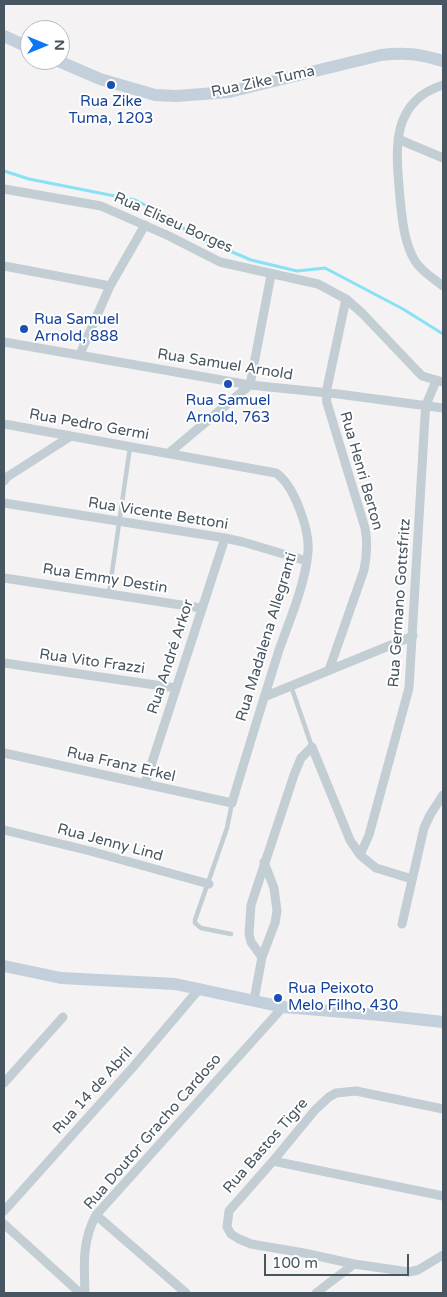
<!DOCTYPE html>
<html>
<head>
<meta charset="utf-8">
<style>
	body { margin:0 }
	#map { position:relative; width:447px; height:1297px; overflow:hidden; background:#f4f2f2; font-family:"Varela Round",sans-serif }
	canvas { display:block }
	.frame { position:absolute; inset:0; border:5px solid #485662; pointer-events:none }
	.north { position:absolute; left:20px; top:20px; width:50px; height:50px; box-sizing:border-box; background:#fff; border:1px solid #b6bbc0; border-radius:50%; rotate:90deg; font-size:14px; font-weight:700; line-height:20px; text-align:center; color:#485662 }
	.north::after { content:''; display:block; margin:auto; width:18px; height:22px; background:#0a78f6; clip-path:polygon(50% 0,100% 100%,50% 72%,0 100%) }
	.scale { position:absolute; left:264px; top:1254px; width:145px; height:22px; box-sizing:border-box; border:2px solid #485662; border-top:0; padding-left:6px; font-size:15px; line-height:18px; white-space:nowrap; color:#485662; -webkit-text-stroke:4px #fff; paint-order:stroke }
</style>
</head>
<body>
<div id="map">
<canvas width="447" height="1297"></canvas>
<div class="frame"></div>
<div class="north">N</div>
<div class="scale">100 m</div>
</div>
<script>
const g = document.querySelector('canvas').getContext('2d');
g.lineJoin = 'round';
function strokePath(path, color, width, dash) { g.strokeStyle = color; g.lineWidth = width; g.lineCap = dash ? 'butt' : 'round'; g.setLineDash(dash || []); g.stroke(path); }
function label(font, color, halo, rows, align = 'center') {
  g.font = font + ' "Varela Round",sans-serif'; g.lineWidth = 4; g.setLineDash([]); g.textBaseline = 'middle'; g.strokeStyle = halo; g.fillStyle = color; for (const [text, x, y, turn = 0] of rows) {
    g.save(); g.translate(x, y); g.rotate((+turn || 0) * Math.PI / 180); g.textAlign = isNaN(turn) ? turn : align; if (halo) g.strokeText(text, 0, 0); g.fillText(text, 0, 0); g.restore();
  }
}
strokePath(new Path2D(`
	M4,171L29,179L135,200L169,217L192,235L251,260L297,271L325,268L403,309L443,334`), '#88e1f4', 3);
strokePath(new Path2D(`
	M109,593L130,447
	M291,686L312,747
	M231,934L201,928L195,923V920L227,828L232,803`), '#c2cdd4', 4.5);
strokePath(new Path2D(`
	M443,85C389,102 396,152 400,198C402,218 404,243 415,261C422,272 433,278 443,286
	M398,139L443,158
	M4,189L101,206L169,236L220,262L318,284L346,299L362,313L422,376L443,382
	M4,266L110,286
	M4,342L250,385L338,394L443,408
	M80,354L110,286L145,225
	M4,424L276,473C294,485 310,530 308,552C305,585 290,619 279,650C263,701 247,752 232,803L4,753
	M169,453L250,385L271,275
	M4,481L7,477L71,436
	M4,503L225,538L243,542L307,561
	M4,578L201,608
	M4,663L176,688
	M329,670L364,570C367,555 368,543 365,528L327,403L326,393L346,299
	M264,697L413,636
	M145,784L225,538
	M4,830L90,851L209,884
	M360,855L376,868L412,879
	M402,924L424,828L430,815L443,795
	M262,957L251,942L249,934L251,905L294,775L301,758L312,747L350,840L360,855L369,835L409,688L425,416L426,405L436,381
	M254,1000L262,957L275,923L277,911L274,888L264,862
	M4,1083L63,1017
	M273,1161L443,1196
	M4,1211L134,1066L200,988
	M96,1215L186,1293
	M4,1224L80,1293
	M354,1264L304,1253L251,1244L239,1239L231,1234L227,1227L229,1211L273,1161L315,1110L329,1097L336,1093L356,1091L443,1109
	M85,1293C84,1264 82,1241 96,1215L283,1007
	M316,1293L354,1264L409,1272L418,1270L443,1255`), '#c2cdd4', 9);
strokePath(new Path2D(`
	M4,36L30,48
	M56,60L100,79L155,95L176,96L229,92L381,55C405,52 420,54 443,61
	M4,966L61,978L175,984L283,1007L380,1015L443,1022`), '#c3d0dc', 12);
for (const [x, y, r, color] of [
	[111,85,5,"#1a4fb4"],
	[24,329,5,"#1a4fb4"],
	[228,384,5,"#1a4fb4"],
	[278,998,5,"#1a4fb4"]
]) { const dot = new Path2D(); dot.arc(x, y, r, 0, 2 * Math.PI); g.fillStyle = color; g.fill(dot); strokePath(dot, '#fff', 2); }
label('15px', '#485662', '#fff', [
	["Rua Zike Tuma",263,82,-12],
	["Rua Eliseu Borges",173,223,24],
	["Rua Samuel Arnold",225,365,9],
	["Rua Pedro Germi",89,425,10],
	["Rua Henri Berton",361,471,74],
	["Rua Vicente Bettoni",158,514,9],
	["Rua Emmy Destin",105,579,9],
	["Rua Germano Gottsfritz",400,603,-86],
	["Rua Madalena Allegranti",267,637,-73],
	["Rua André Arkor",171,657,-72],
	["Rua Vito Frazzi",92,662,8],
	["Rua Franz Erkel",121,765,13],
	["Rua Jenny Lind",110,843,15],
	["Rua 14 de Abril",93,1091,-48],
	["Rua Doutor Gracho Cardoso",153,1132,-49],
	["Rua Bastos Tigre",266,1146,-49]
]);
label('15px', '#164399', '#fff', [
	["Rua Zike",111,102],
	["Tuma, 1203",111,119],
	["Rua Samuel",34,320,"left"],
	["Arnold, 888",34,337,"left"],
	["Rua Samuel",228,401],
	["Arnold, 763",228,418],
	["Rua Peixoto",288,989,"left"],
	["Melo Filho, 430",288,1006,"left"]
]);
</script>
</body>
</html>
